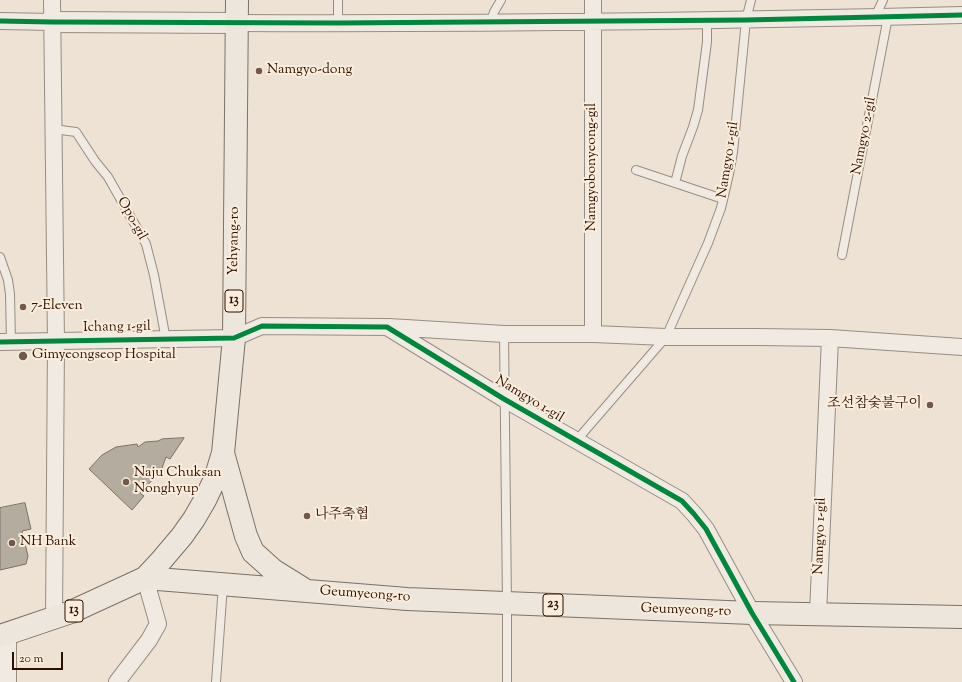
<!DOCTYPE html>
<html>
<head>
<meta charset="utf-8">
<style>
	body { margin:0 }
	#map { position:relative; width:962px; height:682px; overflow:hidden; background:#ede2d3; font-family:"Sorts Mill Goudy",serif }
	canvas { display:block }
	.scale { position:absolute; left:12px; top:652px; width:51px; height:18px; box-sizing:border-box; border:2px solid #2d0f01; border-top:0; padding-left:5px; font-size:12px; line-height:14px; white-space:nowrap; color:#2d0f01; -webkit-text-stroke:3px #faeddb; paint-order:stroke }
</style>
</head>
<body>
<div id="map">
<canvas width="962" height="682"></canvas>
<div class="scale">20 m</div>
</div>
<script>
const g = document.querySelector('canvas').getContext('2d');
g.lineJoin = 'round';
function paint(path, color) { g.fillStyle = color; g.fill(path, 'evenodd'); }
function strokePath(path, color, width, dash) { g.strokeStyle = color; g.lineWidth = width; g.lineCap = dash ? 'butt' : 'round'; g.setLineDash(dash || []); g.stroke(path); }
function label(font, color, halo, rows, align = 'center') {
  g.font = font + ' "Sorts Mill Goudy","Noto Serif KR",serif'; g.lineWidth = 4; g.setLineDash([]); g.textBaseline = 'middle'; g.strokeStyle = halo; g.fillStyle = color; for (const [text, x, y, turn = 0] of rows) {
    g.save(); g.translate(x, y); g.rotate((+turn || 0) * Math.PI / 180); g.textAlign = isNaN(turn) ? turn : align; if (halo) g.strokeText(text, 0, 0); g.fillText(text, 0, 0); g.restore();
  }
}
const building = new Path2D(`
	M184,438L170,459L166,457L161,471L140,493L144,496L132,510L89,469L102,455L116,447L137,444L138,447L145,442L158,441L162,439Z
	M25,503L31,529L22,531L28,556L26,564L0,570V508Z`);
paint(building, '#b5aca0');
strokePath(building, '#7c7167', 1);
const service = new Path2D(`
	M875,17L883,0
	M491,22L494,12L501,0
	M338,23V0
	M53,129L76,132L95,161L108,177L146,244L154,275L166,340
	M636,170L723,199
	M675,183L682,156L693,127L698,110L707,42V20
	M842,255L888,17
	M0,257L8,280L10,294L11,342
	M504,334L507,603V682
	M576,441L666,337L708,243L721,208L729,174L733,152L746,20L751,0
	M216,682L223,585`);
const minor = new Path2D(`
	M52,0L56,342L54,618
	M593,0V334
	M0,21L52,22
	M236,23C478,24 720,21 962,15
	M389,327L504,334H593L666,337H756L830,338L962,347
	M0,342L234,338L262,326L387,327L504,399L682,501L694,514L706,529L752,613L794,682
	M818,614L830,338
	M8,633V682
	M117,682L149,640L158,624L145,578`);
const tertiary = new Path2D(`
	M52,22L236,23`);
const primary = new Path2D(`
	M223,453L246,536L253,552L273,570L302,588
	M145,578L407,599L752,613L962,617
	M0,636L71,612L145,578L160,562L182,536L194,519L205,500L215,479L223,453L234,338L237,0`);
strokePath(service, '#978d83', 10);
strokePath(minor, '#978d83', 18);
strokePath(tertiary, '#978d83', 22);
strokePath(primary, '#7c7167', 24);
strokePath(service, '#f0eae2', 8);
strokePath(minor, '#f0eae2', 16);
strokePath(tertiary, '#f0eae2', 20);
strokePath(primary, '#ede6dd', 22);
strokePath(new Path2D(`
	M0,21L52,22L338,23L746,20L962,15
	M0,342L234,338L262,326L387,327L504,399L682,501L694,514L706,529L752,613L794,682`), '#00873e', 5);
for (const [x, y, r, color] of [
	[259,71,4,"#70594a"],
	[23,307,4,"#70594a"],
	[23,356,5,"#70594a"],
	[930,405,4,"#70594a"],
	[126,482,4,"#70594a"],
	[307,516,4,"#70594a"],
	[12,543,4,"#70594a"]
]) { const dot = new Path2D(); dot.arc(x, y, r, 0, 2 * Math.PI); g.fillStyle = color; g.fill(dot); strokePath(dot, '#faeddb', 1.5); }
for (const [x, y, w] of [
	[234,301,18],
	[553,605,20],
	[74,611,18]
]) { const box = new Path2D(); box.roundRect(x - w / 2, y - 11, w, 22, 3); g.fillStyle = '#faeddb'; g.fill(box); strokePath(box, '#2d0f01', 1); }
label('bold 13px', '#2d0f01', null, [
	["13",234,301],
	["23",553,605],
	["13",74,611]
]);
label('14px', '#2d0f01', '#faeddb', [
	["Namgyo-dong",267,71],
	["7-Eleven",31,307],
	["Gimyeongseop Hospital",32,356],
	["조선참숯불구이",922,405,"right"],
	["Naju Chuksan",134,474],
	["Nonghyup",134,490],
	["나주축협",315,516],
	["NH Bank",20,543]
], 'left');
label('14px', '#2d0f01', '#faeddb', [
	["Namgyo 2-gil",865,136,-79],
	["Namgyo 1-gil",729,160,-81],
	["Namgyobonyeong-gil",593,167,-90],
	["Opo-gil",131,219,61],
	["Yehyang-ro",235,241,-89],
	["Ichang 1-gil",117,328,-1],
	["Namgyo 1-gil",529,400,31],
	["Namgyo 1-gil",821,536,-88],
	["Geumyeong-ro",365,595,4],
	["Geumyeong-ro",686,611,2]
]);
</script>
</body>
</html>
